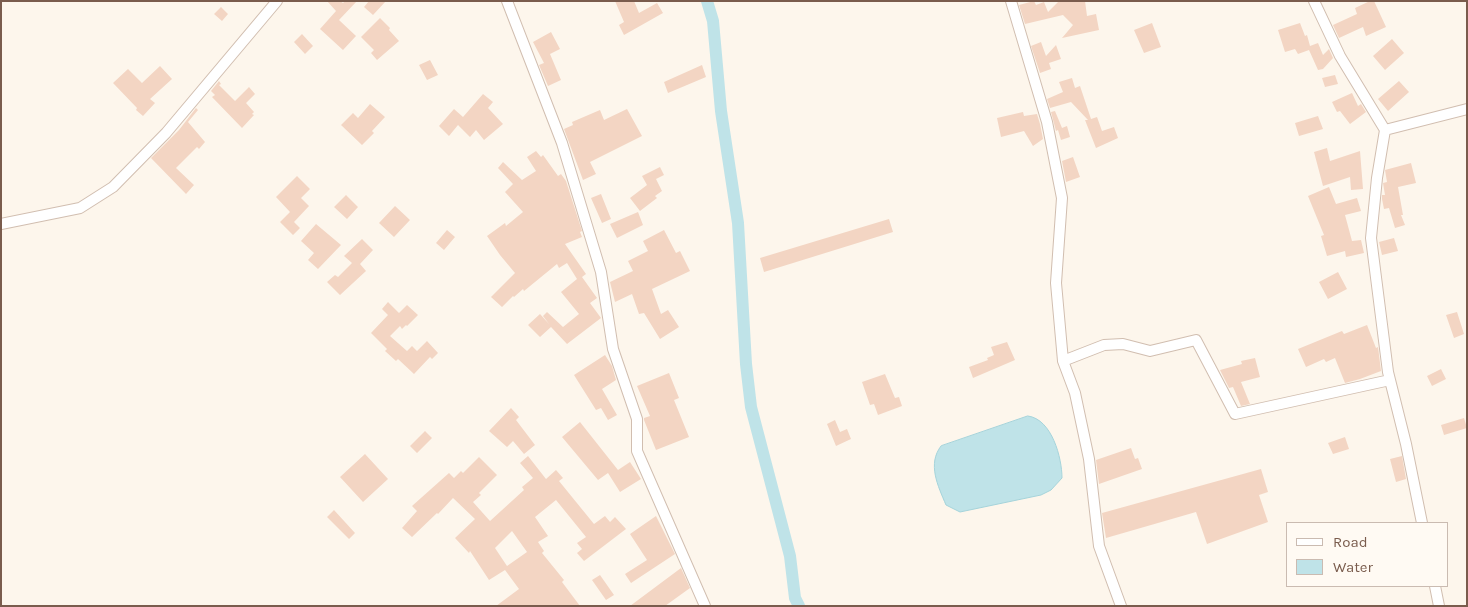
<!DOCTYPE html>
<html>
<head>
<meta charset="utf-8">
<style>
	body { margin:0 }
	#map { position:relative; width:1468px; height:607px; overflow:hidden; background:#fdf6ec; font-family:Karla,sans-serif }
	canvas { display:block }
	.frame { position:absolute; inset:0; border:2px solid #7a5c4d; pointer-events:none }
	.legend { position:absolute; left:1286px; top:522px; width:162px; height:65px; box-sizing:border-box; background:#fffaf3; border:1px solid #cabbb1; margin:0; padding:6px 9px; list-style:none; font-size:15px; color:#7a5c4d }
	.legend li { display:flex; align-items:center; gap:10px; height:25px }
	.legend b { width:25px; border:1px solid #cabbb1 }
</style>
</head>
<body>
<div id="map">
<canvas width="1468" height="607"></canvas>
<div class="frame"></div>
<ul class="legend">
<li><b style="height:6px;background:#fff"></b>Road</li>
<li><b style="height:14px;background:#bfe3e8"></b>Water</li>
</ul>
</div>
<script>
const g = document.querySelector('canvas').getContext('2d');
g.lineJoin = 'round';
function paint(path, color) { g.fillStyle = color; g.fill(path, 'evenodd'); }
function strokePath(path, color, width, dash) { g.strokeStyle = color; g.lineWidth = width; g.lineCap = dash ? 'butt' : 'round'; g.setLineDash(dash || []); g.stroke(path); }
const water = new Path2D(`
	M1028,416C1052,419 1062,458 1062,478L1051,490L1041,495L960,512L946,505C938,486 927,464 941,446Z`);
paint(water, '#bfe3e8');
strokePath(water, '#a5d3da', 1);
strokePath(new Path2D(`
	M707,1L713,21L721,111L738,223L746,364L751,407L790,556L795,598L799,606`), '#bfe3e8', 12);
paint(new Path2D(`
	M327,1H340L343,3L345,1H357L339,20L356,36L343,50L320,29L336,11Z
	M369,1H386L373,15L364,7Z
	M615,1H634L639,13L657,3L663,13L624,35L619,25L624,22Z
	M1034,1L1036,5L1044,2L1048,12L1059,1H1085L1087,16L1096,14L1099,30L1062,38L1073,25L1063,15L1025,24L1019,5Z
	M1370,1H1374L1386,27L1366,36L1363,27L1339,38L1333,25L1357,14L1355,8Z
	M221,7L228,14L222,21L214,14Z
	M380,18L390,28L389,30L399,41L377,60L371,53L374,50L361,37Z
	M1152,23L1161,47L1144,53L1134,30Z
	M1300,23L1305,36L1307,35L1310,46L1318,43L1323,55L1329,49L1333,58L1323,69L1318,70L1309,50L1298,54L1295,49L1285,52L1278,30Z
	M551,32L560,49L550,54L561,80L548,86L539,65L544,63L533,42Z
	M302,34L313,46L305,54L294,42Z
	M1392,39L1404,53L1385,70L1373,56Z
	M1041,42L1046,56L1056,45L1061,59L1049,63L1051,69L1040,73L1031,46Z
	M430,60L438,75L427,80L419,65Z
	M702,65L706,77L668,93L664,82Z
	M160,66L172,79L150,99L155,103L143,116L136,110L137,108L113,83L128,69L142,83Z
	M1335,75L1338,84L1325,87L1322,78Z
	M1072,78L1075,88L1080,86L1091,119L1097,117L1102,131L1114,127L1118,138L1096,148L1085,120H1088L1071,102L1050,108L1047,99L1063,92L1059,82Z
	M219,81L221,84L219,85L235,101L249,87L255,94L246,103L254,112L252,114L254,115L242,128L212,97L215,95L211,91Z
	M1399,81L1409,92L1388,111L1378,99Z
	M1352,93L1358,106L1361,104L1366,112L1350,124L1340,111L1337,112L1332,102Z
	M483,94L493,102L488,108L503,124L484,140L476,130L470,137L458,125L449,136L439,126L454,109L463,117Z
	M370,104L385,117L372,131L374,133L362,145L341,125L353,113L358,118Z
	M196,108L198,110L188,122L205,142L199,149L197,147L176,168L194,185L186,194L151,158L179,130Z
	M627,109L642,136L590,162L596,174L583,180L564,129L573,125L572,122L600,110L604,120Z
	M1055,111L1062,128L1067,126L1070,137L1061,140L1058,130L1056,131L1051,112Z
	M1023,112L1024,116L1037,114L1040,124L1043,139L1033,146L1024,131L1001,137L997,118Z
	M1318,116L1323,129L1299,136L1295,123Z
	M1327,148L1330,161L1360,151L1363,189L1351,190L1350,177L1323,186L1314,152Z
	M536,151L541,157L543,155L558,176L561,174L566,181L582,231L580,232L582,237L565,244L586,274L582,277L597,298L590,303L601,318L567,344L551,327L540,337L528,325L540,314L549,324L543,316L547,312L563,327L579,314L561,292L577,279L567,263L559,268L557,264L524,291L523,289L514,297L513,296L502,307L491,297L515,273L500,255L487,236L505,223L506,226L523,212L505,192L513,184L498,168L503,162L522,180L536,171L527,157Z
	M1073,157L1080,177L1066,182L1062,161Z
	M1411,163L1416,183L1398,187L1403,215H1401L1405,225L1395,228L1389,208L1384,209L1382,199V195H1385L1383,183L1387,182L1385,170Z
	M660,167L664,175L656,179L662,191L655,196L657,198L640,211L630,198L647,185L642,176Z
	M297,176L310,189L301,198L309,206L294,222L300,228L293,235L280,222L290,212L276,197Z
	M1329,187L1336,204L1357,198L1361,211L1345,215L1352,241L1361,240L1364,253L1346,257L1345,251L1327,256L1321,236L1324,235L1308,196Z
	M601,194L611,219L602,223L591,198Z
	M346,195L358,207L347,219L334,207Z
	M395,206L410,220L394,237L379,223Z
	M638,212L643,225L617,238L610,224Z
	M889,219L893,232L764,272L760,258Z
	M316,224L341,245L318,269L308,260L314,253L301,241Z
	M447,230L455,237L444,250L436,243Z
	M664,230L676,253L680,251L690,271L652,289L661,314L668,310L679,327L660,339L644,313L639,314L632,294L615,302L610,282L633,271L628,261L648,251L643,241Z
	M1394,238L1398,251L1382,255L1379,242Z
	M362,239L373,250L360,264L366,271L340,295L327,282L335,275L338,277L352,263L344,256Z
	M1338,272L1347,289L1328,299L1319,282Z
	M388,302L399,313L407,305L418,315L407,326L406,325L402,329L400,326L390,336L407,351L412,346L417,351L427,341L438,353L432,359L430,357L414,374L398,359L396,361L385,351L387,349L371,333L388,315L382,309Z
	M1457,312L1464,334L1454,338L1446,315Z
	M1367,325L1376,348L1378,347L1381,371L1360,379L1345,383L1335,358L1326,362L1324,359L1306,367L1298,349L1342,331L1344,334Z
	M1007,342L1015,360L973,378L969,367L988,360L987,358L994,355L991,347Z
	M605,355L612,366L616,380L602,389L617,415L608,420L601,408L596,410L574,375Z
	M1255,358L1260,377L1241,382L1250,404L1241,406L1233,387L1229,388L1220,370L1242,364L1241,361Z
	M1441,369L1446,379L1432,386L1427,376Z
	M669,373L679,398L674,400L689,437L656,450L644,420V418L650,416L637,386Z
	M885,374L895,398L899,397L902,406L878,415L874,404L870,405L862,382Z
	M511,408L519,417L516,420L535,445L524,454L513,441L507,447L489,431Z
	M1464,418L1467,428L1444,435L1441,425Z
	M835,420L840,432L847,429L851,439L836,446L827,424Z
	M580,422L618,470L630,462L641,479L620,492L608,473L598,480L562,437Z
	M425,431L432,438L417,453L410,446Z
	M1345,437L1349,449L1333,454L1328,443Z
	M1131,448L1135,459L1138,458L1142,469L1099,484L1096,460Z
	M365,454L388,479L363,502L340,477Z
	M528,456L546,479L556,470L563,478L559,481L594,524L605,516L610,522L615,517L626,529L584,561L577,553L582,549L577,543L586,537L556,500L535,517L548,536L538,542L544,551L542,553L564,580L562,582L580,606H496L519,589L505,570L489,580L470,551L469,553L455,538L475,519L453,498L438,514L437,513L412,537L402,528L417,511L412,506L449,473L454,478L461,471L463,473L479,457L497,475L479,493L481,495L473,502L490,521L524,490L522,487L533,478L520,463ZM512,531L527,552L507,566L495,548Z
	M1402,456L1406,479L1396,482L1390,459Z
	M1261,469L1268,492L1259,495L1268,522L1207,544L1196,512L1106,538L1102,513Z
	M334,510L355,533L349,539L327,517Z
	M656,516L675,554L631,583L625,574L647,560L630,534Z
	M681,568L690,588L665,606H630Z
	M600,575L614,595L606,600L592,580Z`), '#f3d5c3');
const minor = new Path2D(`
	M507,1L562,143L601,272L613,349L637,419V451L705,606
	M1011,1L1047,122L1062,198L1056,283L1063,361L1075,393L1089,459L1099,546L1121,606
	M1314,1L1340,56L1385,130L1377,178L1371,238L1388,372L1406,444L1422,523
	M1385,130L1467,109
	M1,224L80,208L113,187L166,133L277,1
	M1063,361L1104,345L1123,344L1150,351L1196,340L1235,414L1390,380
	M1435,586L1439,606`);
strokePath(minor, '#d1beb0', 12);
strokePath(minor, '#fff', 10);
</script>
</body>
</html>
